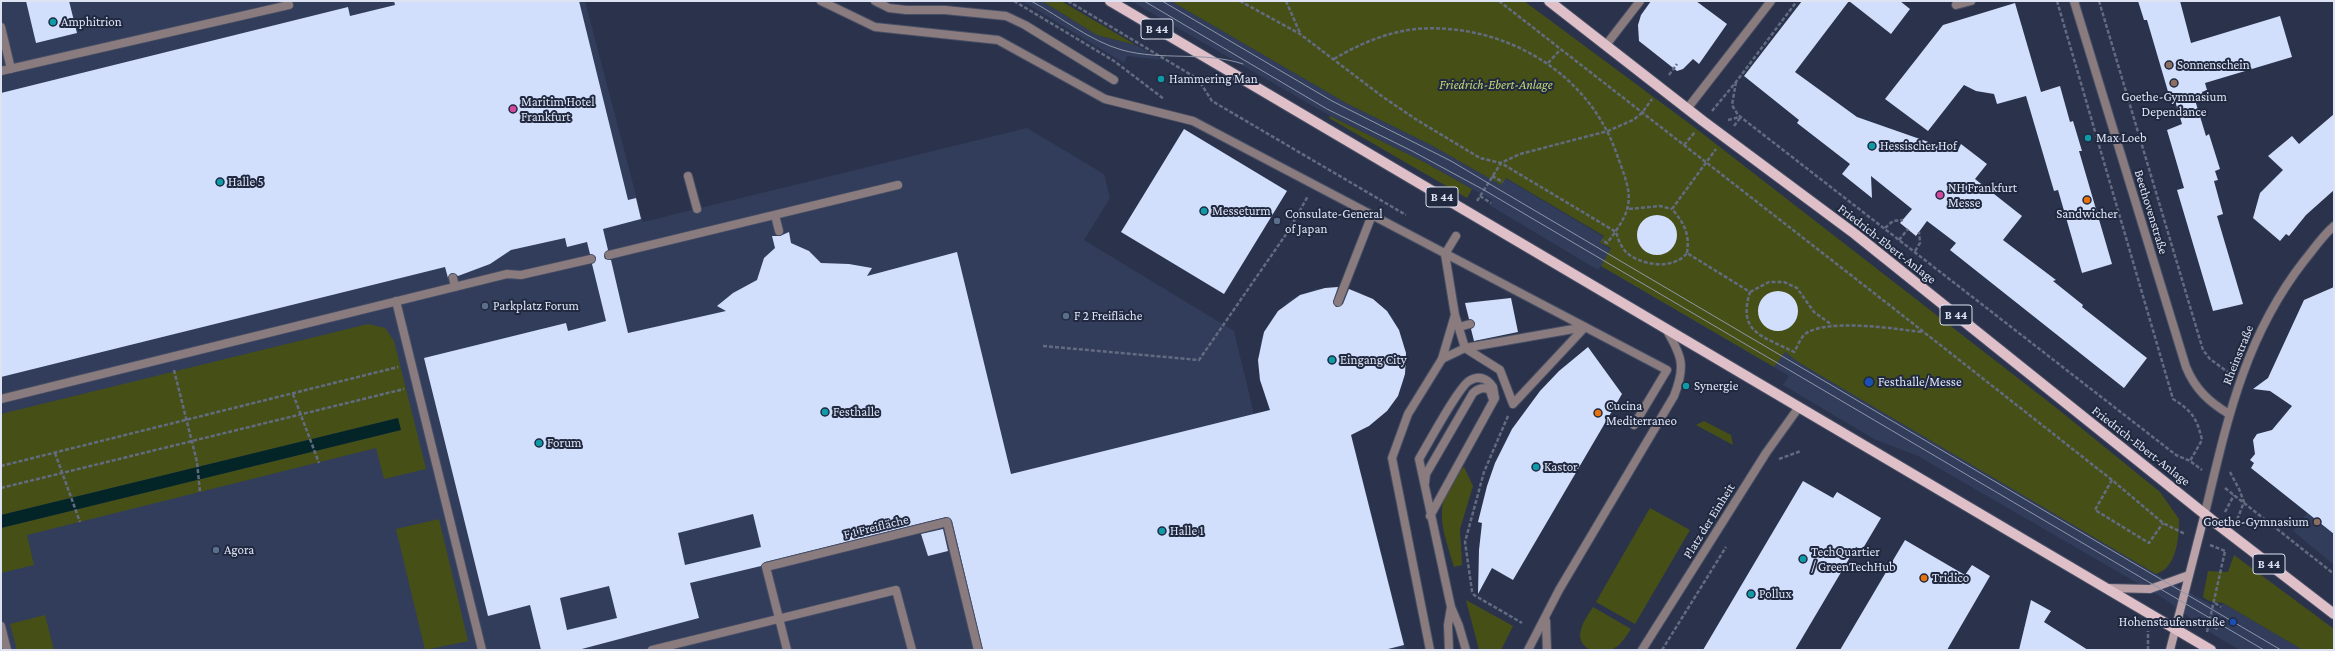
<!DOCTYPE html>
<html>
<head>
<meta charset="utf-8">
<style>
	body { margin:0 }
	#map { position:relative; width:2335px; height:651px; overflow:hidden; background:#2a334b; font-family:"Crimson Pro",serif }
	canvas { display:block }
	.frame { position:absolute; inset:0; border:2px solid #dde3f3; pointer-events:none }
</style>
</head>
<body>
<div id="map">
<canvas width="2335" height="651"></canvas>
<div class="frame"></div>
</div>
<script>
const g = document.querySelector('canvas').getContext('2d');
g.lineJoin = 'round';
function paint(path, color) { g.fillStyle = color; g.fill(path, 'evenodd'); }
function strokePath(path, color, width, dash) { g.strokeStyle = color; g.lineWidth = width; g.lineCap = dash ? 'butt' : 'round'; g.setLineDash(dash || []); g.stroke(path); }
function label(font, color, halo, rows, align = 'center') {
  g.font = font + ' "Crimson Pro",serif'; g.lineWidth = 4; g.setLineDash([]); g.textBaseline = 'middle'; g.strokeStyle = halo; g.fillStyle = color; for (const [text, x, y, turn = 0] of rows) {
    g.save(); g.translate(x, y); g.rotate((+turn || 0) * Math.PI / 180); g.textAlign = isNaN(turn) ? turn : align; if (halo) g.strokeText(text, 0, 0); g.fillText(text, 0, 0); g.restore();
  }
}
paint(new Path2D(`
	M1,1H585L643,222L1027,128L1104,174L1110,198L1084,240L1234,331L1254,414L1270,410L1258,368L1261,339L1272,319L1291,299L1316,289L1343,288L1360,292L1373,299L1392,317L1399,330L1404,346L1406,361L1404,381L1398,396L1387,411L1369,426L1351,433L1406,650H1Z
	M1022,1H1042L1097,35L1136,45L1163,60L1127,56L1124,63Z
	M1131,1H1171L1346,103L1433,146L1501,185L1505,178L1604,237L1600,243L1785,352L1798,362L2156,574L2219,609L2223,603L2303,650H2240L2214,635L2163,598L1918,456L1874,439L1783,385L1789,376L1601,266L1598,270L1489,205L1492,200L1424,162L1332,117Z
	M2334,478V565L2293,531Z`), '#313d5a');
paint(new Path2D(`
	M1042,1H1061L1136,45L1097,35Z
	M1171,1H1524L1694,127L2059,410L2160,492L2179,519C2179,537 2177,568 2156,574L1798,362L1785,352L1774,367L1601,266L1611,248L1600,243L1604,236L1506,178L1501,185L1433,146L1346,103Z
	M1330,116L1424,162L1472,189L1467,198L1329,118Z
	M368,324L385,328L394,341L426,469L384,479L376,448L27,535L34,565L1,573V528L401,430L398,418L1,515V414Z
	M1704,421L1731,435L1733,445L1696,425Z
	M1464,467L1473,486L1460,529L1462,565L1454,567C1446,538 1434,514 1449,486C1454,478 1457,472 1464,467Z
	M1650,508L1690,530L1635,624L1596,602Z
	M439,519L468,641L425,650L396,529Z
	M2234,555L2334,629V650H2303L2223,603L2209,601L2203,597L2208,571L2228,572Z
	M1466,600L1513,626L1501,650H1479Z
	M1593,607L1631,629C1616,651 1617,650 1590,650C1571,639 1584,621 1593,607Z
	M45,615L54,650H17L10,624Z`), '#465016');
paint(new Path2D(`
	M398,418L401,430L1,528V515Z`), '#042528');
paint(new Path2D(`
	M26,1H69L77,33L36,43Z
	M394,1H579L628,200L636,198L641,219L603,229L608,250L604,256L605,259L611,260L628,333L726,311L717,306L733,293L757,280L764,258L775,248L772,236H780L789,232L791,243L809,251L821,263L849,264L872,268L867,276L957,252L1011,474L1270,410L1260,380L1258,360L1264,332L1278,311L1300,295L1325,288L1338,287L1333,302L1336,307L1343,304L1349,289L1373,299L1387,311L1399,330L1406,353L1405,374L1398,396L1387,411L1369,426L1351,435L1404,645L1384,650H983L952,521L946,517L765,562L761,566L690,583L699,618L578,650H541L530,605L488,616L424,358L566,323L568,331L606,321L592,264L596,257L590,254L587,242L567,247L565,238L511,250L490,264L458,276L452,273L448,278L445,267L1,377V93L348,7L350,16L395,5ZM753,514L761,547L685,565L678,533ZM609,586L617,618L567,630L560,598Z
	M1651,1H1696L1727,24L1699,64L1693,59L1683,69L1677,71L1639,41L1638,25L1641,15Z
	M1802,1H1900L1910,9L1891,34L1849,1L1795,72L1857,117L1957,152L1961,144L1987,164L1975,179L2022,216L2003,240L2056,280L2053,281L2083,305L2082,307L2147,358L2124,388L1950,250L1956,243L1927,221L1916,236L1900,223L1912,209L1871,176L1872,198L1842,174L1850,164L1797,123L1799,120L1744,76Z
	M2138,1H2180L2191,43L2280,16L2292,57L2205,83L2207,90L2202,92L2204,98L2195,100L2206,136L2209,134L2220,169L2215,171L2218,180L2214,181L2223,214L2217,216L2243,304L2213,311L2177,190L2184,188L2167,130L2182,124L2173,94L2169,95L2147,20H2144Z
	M2015,3L2041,92L2060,86L2070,122L2073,121L2082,151H2079L2112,264L2082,273L2058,190L2054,191L2026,96L1997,104L1994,94L1976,91L1964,85L1928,131L1885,99L1943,25Z
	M2334,114V190L2306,215L2289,236L2286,234L2280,241L2253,218L2260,193L2283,170L2268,156L2292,136L2299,144Z
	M1184,129L1287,191L1224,294L1121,232Z
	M1637 235a20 20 0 1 1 40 0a20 20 0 1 1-40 0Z
	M2334,287V534L2251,468L2254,463L2250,460L2255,454L2253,440L2257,434L2272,430L2292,406L2270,391L2253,389L2268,378L2304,300Z
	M1758 311a20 20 0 1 1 40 0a20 20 0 1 1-40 0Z
	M1511,298L1518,332L1474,341L1471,329L1475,323L1469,319L1465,303Z
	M1588,347L1622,394L1513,580L1492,568L1478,594L1479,550L1482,523L1478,522L1487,486L1495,463L1512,429L1540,391L1559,371Z
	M1803,481L1833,498L1837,492L1881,518L1862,550L1856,547L1795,650H1703Z
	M943,529L948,551L928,556L921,534Z
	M1905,540L1965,575L1972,565L1990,576L1947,650H1840Z
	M2031,600L2051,611L2044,622L2088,650H2019Z`), '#d1defc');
const service = new Path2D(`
	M875,1L889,8L906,10H945L1006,16L1025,25L1114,80
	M1956,5L1971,1
	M1,27L11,69
	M1,71L289,5
	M688,176L697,209
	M775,215L779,231
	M609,255L898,185
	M453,278L455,287
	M396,301L482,650
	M1,399L507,274L521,275L591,259
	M1425,483L1426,474L1473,393C1479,388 1483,387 1490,390L1492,397
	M1430,516L1495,398L1493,387C1487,378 1479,375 1469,381C1458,388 1428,444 1419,459L1451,607L1459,626L1466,650
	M1,626L7,650
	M652,650L896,590L912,650
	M1430,650L1392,458L1408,414L1442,359
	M1449,650L1448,625L1451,607`);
const pedestrian = new Path2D(`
	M821,1L875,27L998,40L1105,99L1193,121L1667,370L1634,425
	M1338,302L1372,215
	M1455,315L1465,348L1500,370L1513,404L1585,327
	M1459,327L1470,324
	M1442,359L1465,348L1585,327
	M1442,359L1455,315L1445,254L1456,236
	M787,650L766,567L947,522L978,650`);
const minor = new Path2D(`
	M2074,1L2186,367C2195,389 2209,402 2229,414
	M1606,45L1640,1
	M1687,109L1771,1
	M2205,513C2227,421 2244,338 2304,261C2314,249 2322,236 2334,226
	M1546,621L1547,650
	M1528,650L1559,590L1674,396C1686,366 1682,356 1666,329
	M1642,650L1766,453L1799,407`);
const secondary = new Path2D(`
	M2107,588L2150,589L2189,575
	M2170,650L2205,513`);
const primary = new Path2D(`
	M1110,1L2211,650
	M1549,1L1703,121L1855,234L2217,524L2334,614`);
strokePath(service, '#474f66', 10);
strokePath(pedestrian, '#474f66', 10);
strokePath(minor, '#474f66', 10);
strokePath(secondary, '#474f66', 10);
strokePath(primary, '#474f66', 12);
strokePath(new Path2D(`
	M1014,1L1114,61L1164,99
	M1068,1L1198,79L1212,101L1406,215
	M1240,1L1300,34L1383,97L1417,120L1480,158L1501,163L1616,232C1618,239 1621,247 1626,252C1641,266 1674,270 1687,253L1750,292C1737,333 1763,336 1794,352C1797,347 1800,340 1803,336C1821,317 1897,329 1922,332
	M1286,1L1300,33
	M1499,1L1897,311L2112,480L2163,523L2185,534
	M2057,1L2173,399C2192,411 2197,418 2202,440L2190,461
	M2099,1L2203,350L2210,359L2229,373
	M1334,59C1359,44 1387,32 1416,29C1502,22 1587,71 1616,152C1632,196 1637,204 1607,243L1602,240
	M1548,63L1560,50
	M1669,75L1677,64
	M1736,82L1732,105L1738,115L2176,455L2190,461L2202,470
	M1712,111L1736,82L1797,1
	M1728,120L1740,117
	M1734,126L1741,117
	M1684,145L1695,132
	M1492,176L1503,182
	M1480,196L1491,203
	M1477,201L1501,163L1520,154L1608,131L1633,120L1642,113L1652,99
	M1629,209L1660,206L1672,209
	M1885,228L1893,221L1903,220
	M1899,240L1908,229
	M1915,251L1920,243L1919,232
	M1687,253C1690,234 1684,223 1672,209L1716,149
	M1750,292L1769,282H1784L1797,288L1814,312L1832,325
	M1043,346L1199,360L1289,230L1308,196
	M174,370L197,462L200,492
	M293,394L319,463
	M1508,416L1484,472L1465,542L1472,591L1474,595L1522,623
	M55,453L80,522
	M1779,459L1801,451
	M1,466L398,367
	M2230,472L2239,489L2244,502L2237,520
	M2112,480L2095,510L2149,543L2163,523
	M1,488L404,389
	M2225,488L2334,574
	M2225,512L2234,495
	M2210,545L2225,551
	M2215,603L2221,607
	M2209,624L2219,630
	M2207,632L2225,551
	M1662,650L1726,547
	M2148,650V631`), '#636b81', 2.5, [4, 2]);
strokePath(service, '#8a7b7e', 8);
strokePath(pedestrian, '#8a7b7e', 8);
strokePath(minor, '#8a7b7e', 8);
strokePath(secondary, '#bba2a8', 8);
strokePath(primary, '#e0c0c8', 10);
strokePath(new Path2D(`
	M1031,1C1061,17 1090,41 1122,50C1162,61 1204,51 1243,64
	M1144,1L1327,109L1412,151L1484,190L2264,650
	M1162,1L1332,101L1451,161L1488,183L2281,650`), '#8f96aa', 1);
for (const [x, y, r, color] of [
	[53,22,4,"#0f9aa8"],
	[2169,65,4,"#8d6e63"],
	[1161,79,4,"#0f9aa8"],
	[2174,83,4,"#8d6e63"],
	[513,109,4,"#d1479c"],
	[2088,138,4,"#0f9aa8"],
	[1872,146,4,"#0f9aa8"],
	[220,182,4,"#0f9aa8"],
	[1940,195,4,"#d1479c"],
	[2087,200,4,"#e8710a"],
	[1204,211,4,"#0f9aa8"],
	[1277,221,4,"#5c6f8a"],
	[485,306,4,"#5c6f8a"],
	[1066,316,4,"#5c6f8a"],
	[1332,360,4,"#0f9aa8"],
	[1869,382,5,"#1a4fb4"],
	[1686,386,4,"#0f9aa8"],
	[825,412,4,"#0f9aa8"],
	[1598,413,4,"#e8710a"],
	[539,443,4,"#0f9aa8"],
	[1536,467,4,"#0f9aa8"],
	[2317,522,4,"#8d6e63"],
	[1162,531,4,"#0f9aa8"],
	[216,550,4,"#5c6f8a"],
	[1803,559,4,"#0f9aa8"],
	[1924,578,4,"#e8710a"],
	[1751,594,4,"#0f9aa8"],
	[2233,622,4,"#1a4fb4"]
]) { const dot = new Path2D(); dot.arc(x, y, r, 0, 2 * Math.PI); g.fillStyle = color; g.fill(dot); strokePath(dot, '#202940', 1.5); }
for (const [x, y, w] of [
	[1157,29,32],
	[1442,197,32],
	[1956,315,32],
	[2269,564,32]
]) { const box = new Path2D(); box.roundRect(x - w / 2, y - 10, w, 20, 3); g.fillStyle = '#202940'; g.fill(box); strokePath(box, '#dde3f3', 1); }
label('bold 12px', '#dde3f3', null, [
	["B 44",1157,29],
	["B 44",1442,197],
	["B 44",1956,315],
	["B 44",2269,564]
]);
label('13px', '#dde3f3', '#202940', [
	["Amphitrion",61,22],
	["Sonnenschein",2177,65],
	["Hammering Man",1169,79],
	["Goethe-Gymnasium",2174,97,"center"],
	["Dependance",2174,112,"center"],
	["Maritim Hotel",521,102],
	["Frankfurt",521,117],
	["Max Loeb",2096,138],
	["Hessischer Hof",1880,146],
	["Halle 5",228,182],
	["NH Frankfurt",1948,188],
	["Messe",1948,203],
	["Messeturm",1212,211],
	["Consulate-General",1285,214],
	["of Japan",1285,229],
	["Sandwicher",2087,214,"center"],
	["Parkplatz Forum",493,306],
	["F 2 Freifläche",1074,316],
	["Eingang City",1340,360],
	["Festhalle/Messe",1878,382],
	["Synergie",1694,386],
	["Cucina",1606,406],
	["Mediterraneo",1606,421],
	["Festhalle",833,412],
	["Forum",547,443],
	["Kastor",1544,467],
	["Goethe-Gymnasium",2309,522,"right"],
	["Halle 1",1170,531],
	["Agora",224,550],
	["TechQuartier",1811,552],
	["/ GreenTechHub",1811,567],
	["Tridico",1932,578],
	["Pollux",1759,594],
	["Hohenstaufenstraße",2225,622,"right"]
], 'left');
label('italic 13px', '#c3d675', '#202940', [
	["Friedrich-Ebert-Anlage",1496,85]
]);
label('13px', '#dde3f3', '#202940', [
	["Beethovenstraße",2151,212,73],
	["Friedrich-Ebert-Anlage",1887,244,38],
	["Rheinstraße",2238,355,-68],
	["Friedrich-Ebert-Anlage",2141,446,38],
	["Platz der Einheit",1709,521,-58],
	["F 1 Freifläche",876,527,-14]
]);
</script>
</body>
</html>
